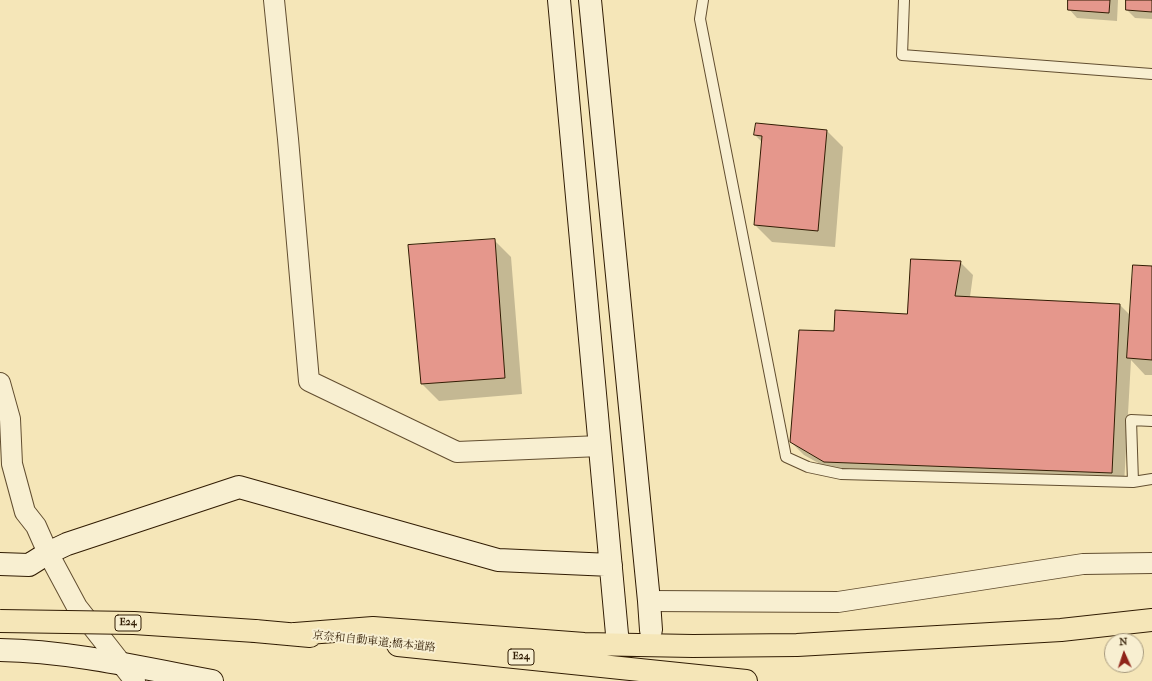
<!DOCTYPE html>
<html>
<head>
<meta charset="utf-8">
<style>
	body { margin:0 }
	#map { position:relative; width:1152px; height:681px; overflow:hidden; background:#f5e6b8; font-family:"IM FELL French Canon",serif }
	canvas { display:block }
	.north { position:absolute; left:1104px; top:633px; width:40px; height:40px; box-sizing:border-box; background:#f8efd1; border:1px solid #a89b7f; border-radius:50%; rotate:357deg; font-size:11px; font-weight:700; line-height:16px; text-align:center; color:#311c03 }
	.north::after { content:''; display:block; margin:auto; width:14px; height:18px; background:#8f2418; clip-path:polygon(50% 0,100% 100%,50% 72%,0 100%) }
</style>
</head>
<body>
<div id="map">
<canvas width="1152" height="681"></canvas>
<div class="north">N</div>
</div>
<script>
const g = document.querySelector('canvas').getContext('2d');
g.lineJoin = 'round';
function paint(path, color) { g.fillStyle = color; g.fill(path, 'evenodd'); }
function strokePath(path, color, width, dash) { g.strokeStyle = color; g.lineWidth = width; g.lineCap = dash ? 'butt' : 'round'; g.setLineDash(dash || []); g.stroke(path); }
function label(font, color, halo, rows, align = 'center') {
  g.font = font + ' "IM FELL French Canon","Noto Serif JP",serif'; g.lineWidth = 4; g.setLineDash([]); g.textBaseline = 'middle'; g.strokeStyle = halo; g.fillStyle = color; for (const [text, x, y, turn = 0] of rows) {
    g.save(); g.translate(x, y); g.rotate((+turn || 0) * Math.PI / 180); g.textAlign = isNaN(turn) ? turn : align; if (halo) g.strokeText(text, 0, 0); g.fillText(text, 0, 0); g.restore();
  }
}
paint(new Path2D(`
	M1069,0H1118L1117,21L1077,18L1069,9Z
	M1127,0H1152V19L1135,18L1127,10Z
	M826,130L843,147L835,247L772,242L755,225L762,142L755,135Z
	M494,240L511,257L522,394L439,401L422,384L409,246Z
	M960,262L973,275L970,297L1120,305L1131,316L1152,267V375H1145L1131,360L1124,485L838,474L804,455L791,442L835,332L908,315Z`), '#0003');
const building = new Path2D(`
	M1068,0H1110L1109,13L1068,10Z
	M1126,0H1152V12L1126,10Z
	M756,123L827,130L818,231L754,225L762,136L754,135Z
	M495,239L505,378L421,384L408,245Z
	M911,259L961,261L955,296L1120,304L1112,473L824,462L790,442L799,330L834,331L835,310L907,314Z
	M1133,265L1152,266V360L1127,358Z`);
paint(building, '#e5978c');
strokePath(building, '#311c03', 1);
const lane = new Path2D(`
	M703,0L700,19L786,457L808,467L841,474L1133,482L1152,479
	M904,0L902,55L1152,74
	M1133,482L1131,420L1152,421`);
const street = new Path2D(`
	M274,0L288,139L309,381L457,452L600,446
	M0,383L10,419L12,464L25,512L36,526L48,553L77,607L135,681
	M649,601L838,602L1083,564L1152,563`);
const secondary = new Path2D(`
	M559,0L617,634
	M590,0L649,601L651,630
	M0,564L29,565L48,553L67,544L239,487L498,560L611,565
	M0,650C69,651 143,668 212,681`);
const highway = new Path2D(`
	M255,631L310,636
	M295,634L373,628L584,644L693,646L797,645L1061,630L1152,620
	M398,645L746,681`);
strokePath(lane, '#624e30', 12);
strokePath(street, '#624e30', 22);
strokePath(secondary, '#311c03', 24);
strokePath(highway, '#311c03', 24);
strokePath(lane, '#f8efd1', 10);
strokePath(street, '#f8efd1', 20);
strokePath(secondary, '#f8efd1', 22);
strokePath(highway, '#f5e6b8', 22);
const highwayBridge = new Path2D(`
	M0,621L134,623L255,631`);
strokePath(highwayBridge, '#311c03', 24, []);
strokePath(highwayBridge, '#f5e6b8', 22);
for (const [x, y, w] of [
	[128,623,26],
	[521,657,26]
]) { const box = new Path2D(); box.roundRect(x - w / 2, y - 8, w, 16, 3); g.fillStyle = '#f8efd1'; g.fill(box); strokePath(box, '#311c03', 1); }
label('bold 10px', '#311c03', null, [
	["E24",128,623],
	["E24",521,657]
]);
label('11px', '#311c03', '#f8efd1', [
	["京奈和自動車道;橋本道路",374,642,6]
]);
</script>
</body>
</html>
